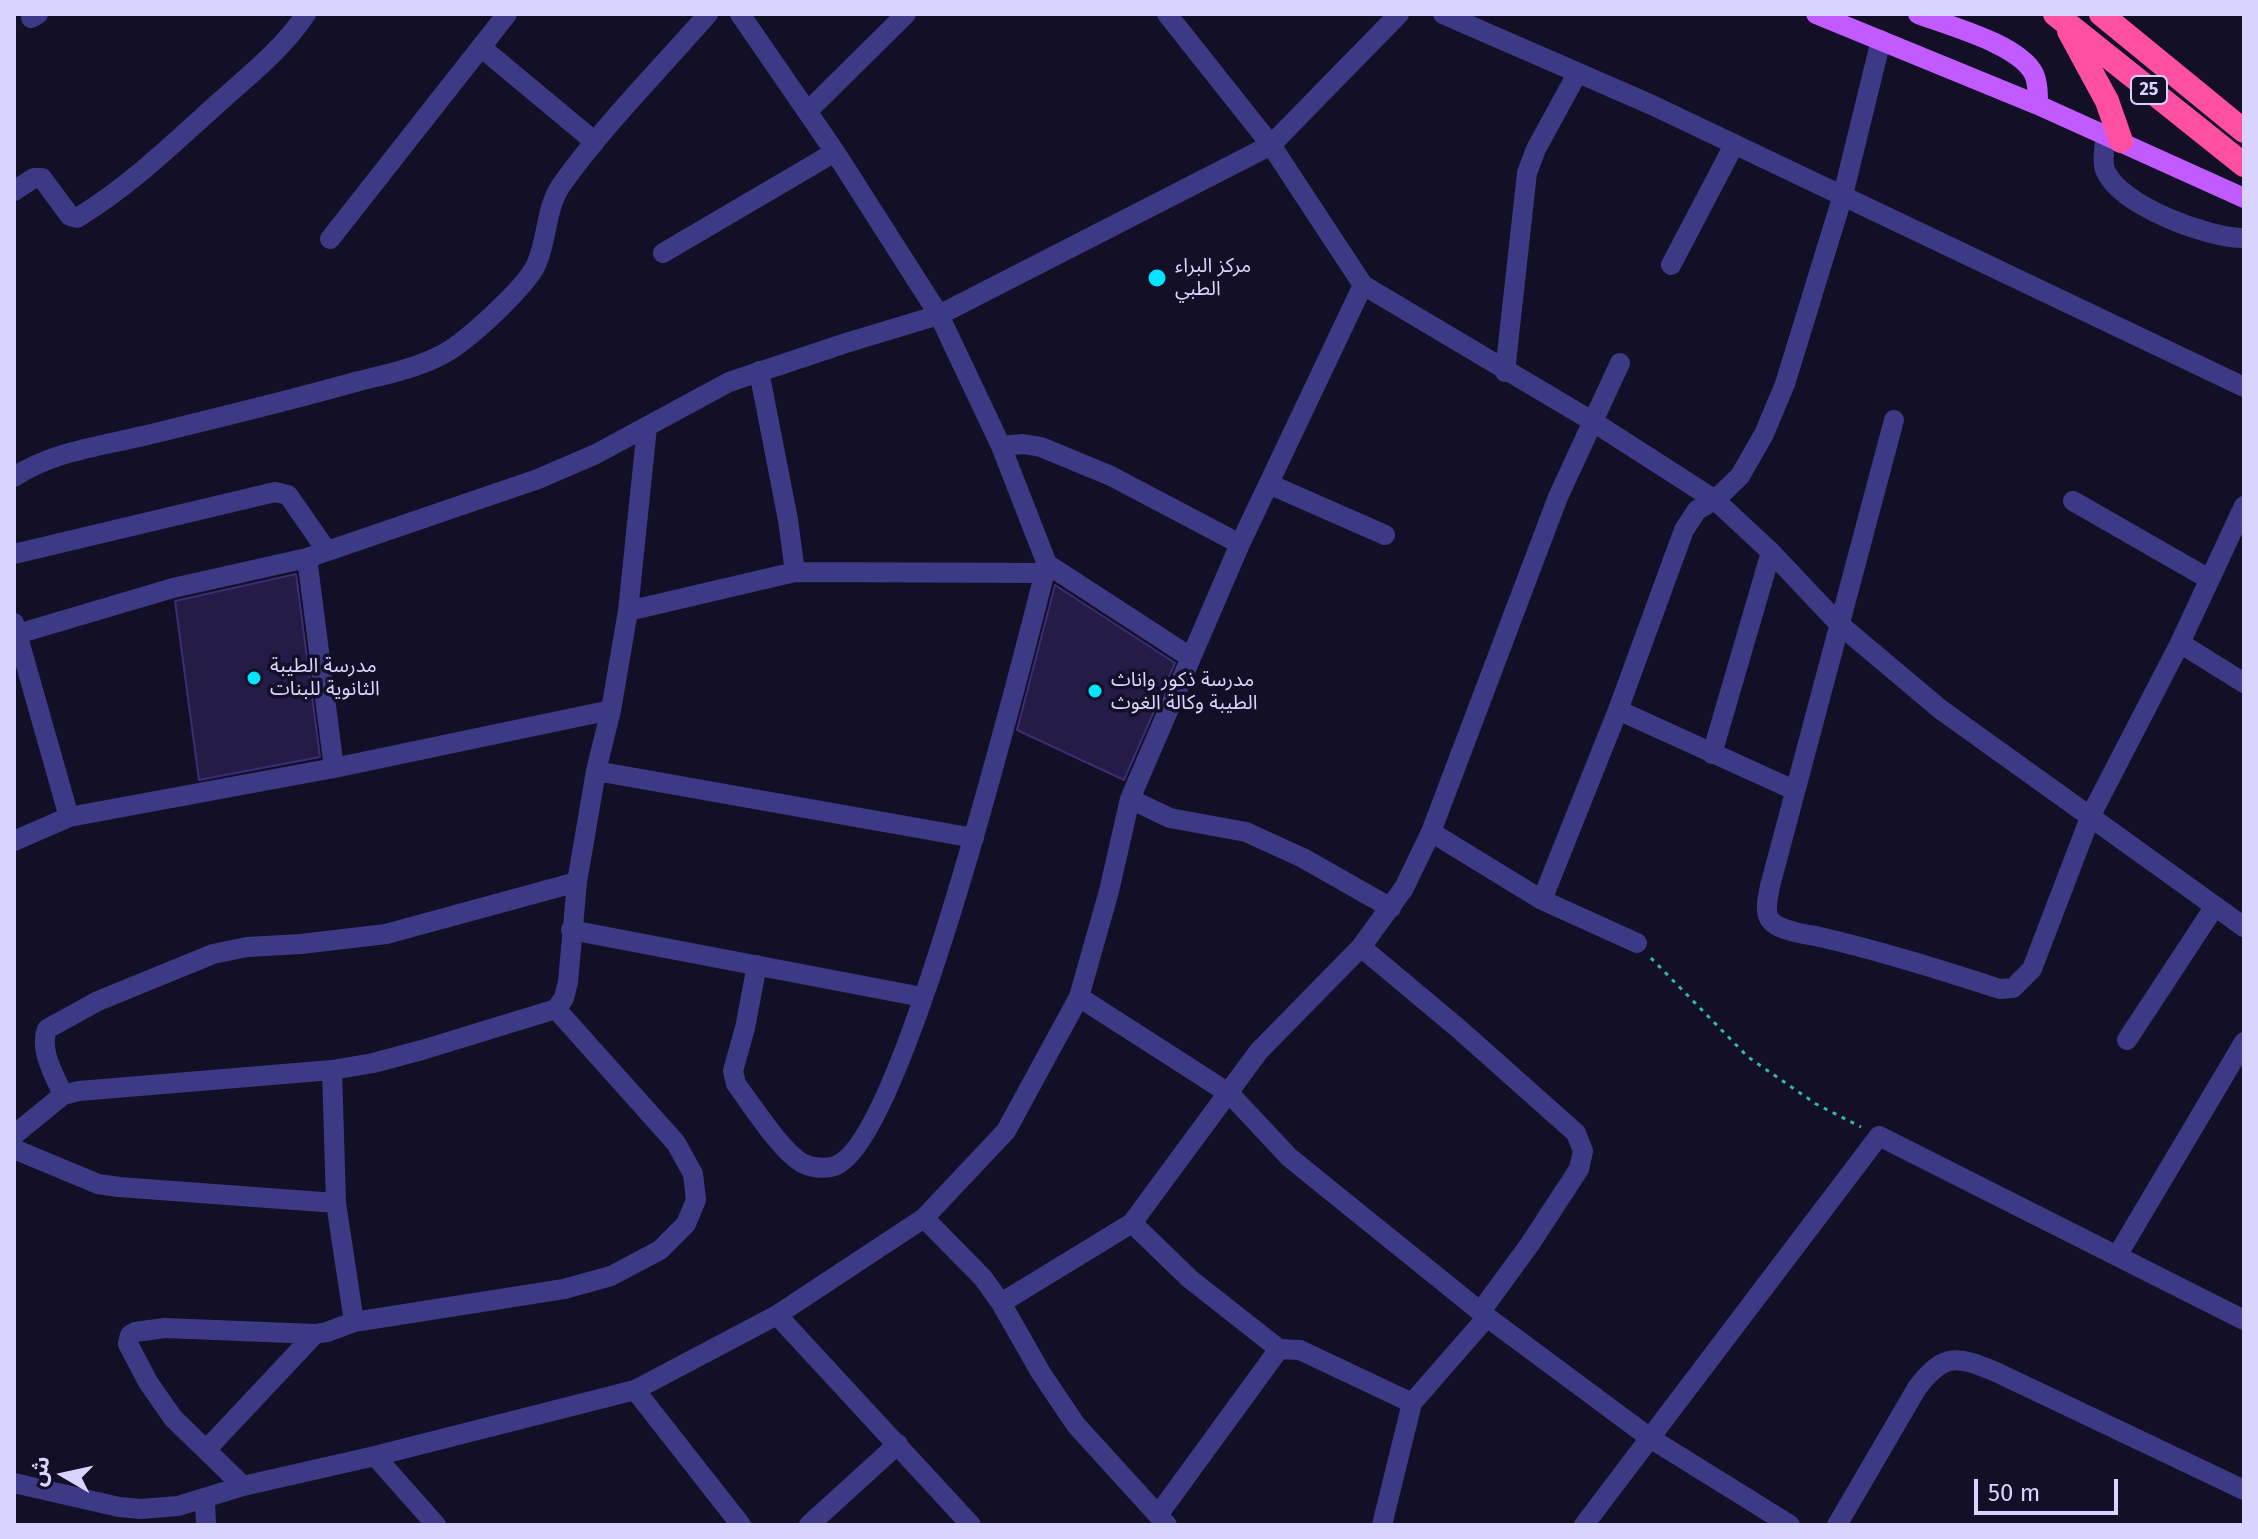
<!DOCTYPE html>
<html>
<head>
<meta charset="utf-8">
<style>
	body { margin:0 }
	#map { position:relative; width:2258px; height:1539px; overflow:hidden; background:#130f26; font-family:"Fira Sans","Noto Sans Arabic",sans-serif }
	canvas { display:block }
	.frame { position:absolute; inset:0; border:16px solid #d9d4ff; pointer-events:none }
	.north { position:absolute; left:24px; top:1435px; width:80px; height:80px; -webkit-text-stroke:6px #130f26; paint-order:stroke; rotate:279deg; font-size:22px; font-weight:700; line-height:32px; text-align:center; color:#d9d4ff }
	.north::after { content:''; display:block; margin:auto; width:28px; height:36px; background:#d9d4ff; clip-path:polygon(50% 0,100% 100%,50% 72%,0 100%) }
	.scale { position:absolute; left:1974px; top:1479px; width:144px; height:36px; box-sizing:border-box; border:4px solid #d9d4ff; border-top:0; padding-left:10px; font-size:24px; line-height:28px; white-space:nowrap; color:#d9d4ff; -webkit-text-stroke:6px #130f26; paint-order:stroke }
</style>
</head>
<body>
<div id="map">
<canvas width="2258" height="1539"></canvas>
<div class="frame"></div>
<div class="north">ش</div>
<div class="scale">50 m</div>
</div>
<script>
const g = document.querySelector('canvas').getContext('2d');
g.lineJoin = 'round';
function paint(path, color) { g.fillStyle = color; g.fill(path, 'evenodd'); }
function strokePath(path, color, width, dash) { g.strokeStyle = color; g.lineWidth = width; g.lineCap = dash ? 'butt' : 'round'; g.setLineDash(dash || []); g.stroke(path); }
function label(font, color, halo, rows, align = 'center') {
  g.font = font + ' "Fira Sans","Noto Sans Arabic",sans-serif'; g.lineWidth = 7; g.setLineDash([]); g.textBaseline = 'middle'; g.strokeStyle = halo; g.fillStyle = color; for (const [text, x, y, turn = 0] of rows) {
    g.save(); g.translate(x, y); g.rotate((+turn || 0) * Math.PI / 180); g.textAlign = isNaN(turn) ? turn : align; if (halo) g.strokeText(text, 0, 0); g.fillText(text, 0, 0); g.restore();
  }
}
const building = new Path2D(`
	M296,574L320,757L199,780L175,601Z
	M1055,585L1175,663L1124,780L1017,730Z`);
paint(building, '#241b47');
strokePath(building, '#3b2d73', 2);
strokePath(new Path2D(`
	M1651,958L1748,1057L1816,1104L1861,1127`), '#2fb8b0', 3, [4, 6]);
strokePath(new Path2D(`
	M740,14L835,152L939,315L1001,446L1047,564L1190,657
	M1167,14L1271,145L1363,285L1592,421L1715,500L1771,552L1839,624L1940,709L2244,927
	M1443,14L1652,105L2244,387
	M31,18L38,14
	M482,48L595,142
	M808,111L906,14
	M2106,134C2105,145 2101,162 2106,172C2122,206 2207,238 2244,238
	M14,191L34,178H42L70,216L77,218C128,187 172,145 216,105C248,76 282,50 306,14
	M330,239L507,14
	M663,253L835,152
	M1671,265L1734,145
	M759,371L788,520L795,572
	M1505,372L1527,173L1536,149L1577,74
	M1894,420L1770,886C1768,897 1763,914 1772,922C1783,932 1806,934 1820,937C1881,951 1940,970 2000,989L2013,988L2032,969L2091,815L2180,643L2244,506
	M1001,446L1023,444L1041,447L1111,476L1240,544
	M14,477C53,451 102,446 147,435C217,418 288,401 359,381C392,373 433,365 460,343C479,329 527,285 536,265C548,239 545,208 562,184C605,124 659,70 708,14
	M1269,484L1385,535
	M2073,501L2209,579
	M14,554L275,492L288,495L327,551
	M307,558L334,768
	M628,611L795,572L1045,573
	M14,623L69,817
	M14,635L173,588L307,558L538,479L596,454L729,382L849,342L939,315L1271,145L1399,14
	M2180,643L2244,683
	M1618,710L1794,790
	M1712,754L1771,552
	M596,771L974,838
	M1130,799L1170,818L1246,832L1303,858L1391,908
	M1431,832L1542,900L1637,943
	M14,841L69,817L334,768L611,710
	M1542,900L1618,710L1684,530L1697,510L1715,500L1740,476L1764,434L1785,384L1843,195L1881,40
	M571,930L922,997
	M1361,947L1459,1029L1568,1126L1576,1133L1583,1151L1579,1169L1530,1244L1481,1311
	M757,965L745,1028L733,1071L736,1084C752,1105 780,1150 802,1163C809,1167 822,1169 831,1167C902,1155 1025,647 1047,564
	M1079,997L1230,1094L1289,1157L1321,1183L1487,1317L1650,1438L1790,1525
	M2127,1040L2215,906
	M332,1070L336,1203L354,1322
	M63,1095C54,1074 39,1051 47,1029L98,1001L213,954L247,947L301,944L386,934L577,882
	M14,1135L63,1095L79,1091L332,1070L373,1063L422,1050L556,1009L564,998L568,982L577,882L596,771L611,710L628,611L647,427
	M14,1149L98,1184L119,1187L336,1203
	M924,1218L983,1278L1001,1303L1041,1373L1076,1425L1167,1525
	M1132,1223L1190,1279L1279,1349L1300,1350L1412,1403
	M2117,1256L2244,1042
	M1001,1303L1132,1223L1259,1051L1361,947L1404,888L1431,832L1558,497L1620,363
	M777,1315L971,1525
	M635,1390L741,1525
	M206,1450L315,1334
	M375,1456L436,1525
	M14,1483L119,1507L141,1509L178,1506L243,1486L375,1456L635,1390L777,1315L924,1218L1006,1131L1079,997L1109,891L1130,799L1240,544L1363,285
	M243,1486L173,1418L148,1382L128,1344L130,1335L135,1332L165,1328L315,1334L327,1332L354,1322L564,1289L611,1276L660,1250L686,1224L696,1200L693,1174L676,1143L556,1009
	M205,1500L206,1525
	M1158,1515L1279,1349
	M809,1525L898,1444
	M1382,1525L1412,1403L1487,1317
	M1584,1525L1879,1136L2244,1320
	M1837,1525L1917,1388C1944,1352 1957,1356 1996,1372L2244,1490`), '#3d3a85', 20);
strokePath(new Path2D(`
	M1816,14L2038,105L2244,198
	M1918,14C1949,26 2019,44 2034,74C2038,83 2038,95 2038,105`), '#c25bff', 20);
strokePath(new Path2D(`
	M2055,14L2244,165
	M2101,14L2244,131
	M2069,31L2107,101L2121,141`), '#ff4fa3', 24);
for (const [x, y, r, color] of [
	[1157,278,10,"#00e5ff"],
	[254,678,8,"#00e5ff"],
	[1095,691,8,"#00e5ff"]
]) { const dot = new Path2D(); dot.arc(x, y, r, 0, 2 * Math.PI); g.fillStyle = color; g.fill(dot); strokePath(dot, '#130f26', 3); }
for (const [x, y, w] of [
	[2149,90,36]
]) { const box = new Path2D(); box.roundRect(x - w / 2, y - 14, w, 28, 6); g.fillStyle = '#130f26'; g.fill(box); strokePath(box, '#d9d4ff', 2); }
label('bold 18px', '#d9d4ff', null, [
	["25",2149,90]
]);
label('20px', '#d9d4ff', '#130f26', [
	["مركز البراء",1175,266],
	["الطبي",1175,289],
	["مدرسة الطيبة",270,666],
	["الثانوية للبنات",270,689],
	["مدرسة ذكور واناث",1111,680],
	["الطيبة وكالة الغوث",1111,703]
], 'left');
</script>
</body>
</html>
